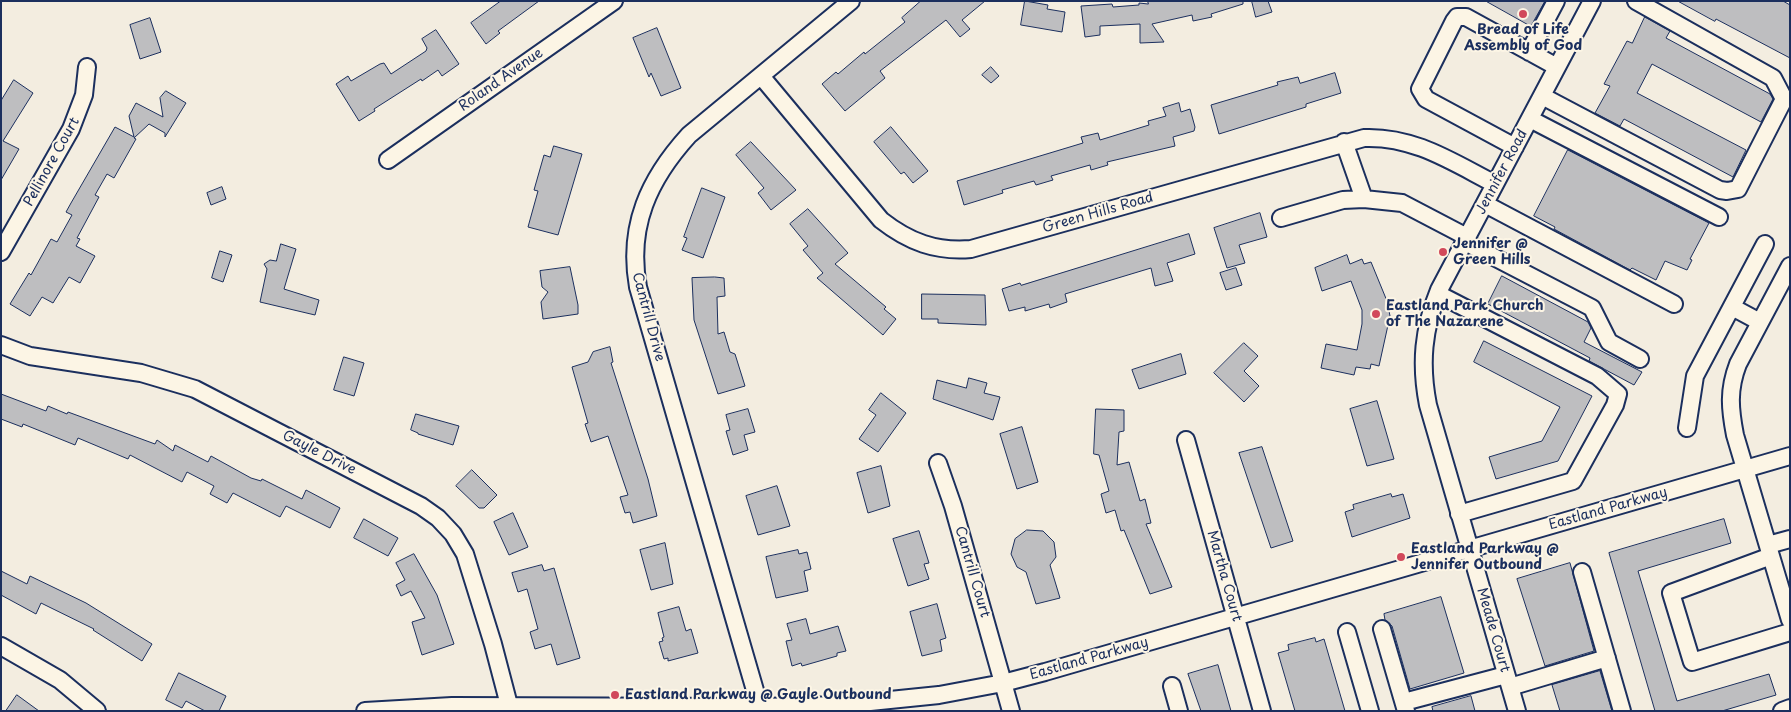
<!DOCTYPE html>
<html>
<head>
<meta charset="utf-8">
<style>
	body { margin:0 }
	#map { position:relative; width:1791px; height:712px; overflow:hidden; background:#f3ede0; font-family:"Playpen Sans",sans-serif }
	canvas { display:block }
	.frame { position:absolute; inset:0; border:2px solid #1b2f5e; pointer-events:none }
</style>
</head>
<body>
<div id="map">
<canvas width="1791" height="712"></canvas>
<div class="frame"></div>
</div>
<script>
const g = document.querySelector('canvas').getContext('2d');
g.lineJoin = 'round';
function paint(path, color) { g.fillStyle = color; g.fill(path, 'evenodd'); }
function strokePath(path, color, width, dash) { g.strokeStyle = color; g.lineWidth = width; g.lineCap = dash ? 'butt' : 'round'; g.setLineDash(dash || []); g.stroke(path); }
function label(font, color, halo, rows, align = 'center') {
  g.font = font + ' "Playpen Sans",sans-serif'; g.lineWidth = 4; g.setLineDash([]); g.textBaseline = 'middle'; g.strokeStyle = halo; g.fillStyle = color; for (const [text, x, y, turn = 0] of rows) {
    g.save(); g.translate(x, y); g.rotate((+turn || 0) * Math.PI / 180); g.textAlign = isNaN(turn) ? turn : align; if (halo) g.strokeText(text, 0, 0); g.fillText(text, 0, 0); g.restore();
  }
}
const building = new Path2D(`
	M501,1H539L498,31L500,33L486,44L471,23Z
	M921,1H985L962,20L970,29L960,37L946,20L880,71L885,78L845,111L822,84L836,72L838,74L864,52L865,54L905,22L902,18Z
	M1025,1L1048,5L1047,9L1065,12L1062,32L1021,25Z
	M1148,1H1243V4L1211,14L1212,17L1193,21L1192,15L1152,24L1164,42L1140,43V24L1100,26V35L1085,37L1081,6L1112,4L1113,7L1139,5V3L1148,4Z
	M1252,1H1268L1272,12L1256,17Z
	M1486,1H1545L1531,26Z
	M1678,1H1783L1790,5V58L1716,19L1715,21Z
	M1645,17L1670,31L1666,38L1770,94L1773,99L1761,122L1652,64L1637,93L1746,150L1733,177L1624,119L1620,126L1595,113L1610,86L1604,84L1627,41L1632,43Z
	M150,18L161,52L140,59L130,25Z
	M657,28L681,88L661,96L651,73L649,77L633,38Z
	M436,30L459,64L442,76L438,70L422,81L421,79L374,109L375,111L359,121L336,84L348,76L351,81L380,64L384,63L391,74L426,51L427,48L422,39Z
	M991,67L999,76L991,83L982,75Z
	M1335,73L1341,93L1306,104V107L1219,134L1211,105L1278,85L1277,82L1298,77L1300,83Z
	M14,80L33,93L3,141L19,149L1,180V101Z
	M166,91L186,103L165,137V133L149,124L134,138L136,139L114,178L107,174L95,195L99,197L77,238L80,239L76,246L95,256L80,283L69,277L53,303L42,297L30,316L10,304L29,273L31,275L51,239L57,242L72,215L66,212L71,203L115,127L134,137L129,116L136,103L163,117L160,98Z
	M1179,103L1181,112L1190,109L1195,127L1194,131L1173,137L1175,146L1107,162L1108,165L1091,170L1090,165L1051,176L1053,180L1036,185L1034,181L1002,190L1003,193L964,205L957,181L1083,143L1081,137L1098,133L1100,140L1149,125L1148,121L1166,116L1163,108Z
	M891,127L928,171L913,183L904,172L901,174L874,142Z
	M751,142L796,190L771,210L758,193L764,188L736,155Z
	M554,146L582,154L558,235L528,227L538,191L534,190L544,155L550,157Z
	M1568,150L1709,223L1690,259L1692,260L1687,270L1665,261L1656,280L1632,268L1630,270L1554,229L1555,227L1534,216Z
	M222,187L226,199L211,205L207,193Z
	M702,188L725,197L703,258L682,250L687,238L684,237Z
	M808,209L848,253L835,264L886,307L884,309L896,319L883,335L817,278L823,273L803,250L808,246L790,224Z
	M1260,213L1267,237L1239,245L1245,263L1227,268L1214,228Z
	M1189,234L1195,254L1167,263L1173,281L1155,286L1151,268L1065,294L1067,302L1050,308L1049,304L1025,311V307L1009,311L1002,289L1020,283L1021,285Z
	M281,244L296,249L284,289L319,300L315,315L260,302L267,269L264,264L270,260L276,261Z
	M220,251L232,255L223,282L212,278Z
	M1347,255L1350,264L1362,259L1364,264L1371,262L1387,301L1390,316L1379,366L1371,364L1370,369L1356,367L1354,375L1321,368L1326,344L1357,350L1362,324V310L1351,281L1322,291L1315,268Z
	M570,267L578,305V314L543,319L541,302L548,292L542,287L540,271Z
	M1236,268L1242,285L1226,290L1220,273Z
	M1502,276L1588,322L1591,328L1584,342L1642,372L1634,385L1589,361L1590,358L1488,304Z
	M715,277L724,278L725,296L717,297L718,334L724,332L730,352L735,354L745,386L718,394L694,320L692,278Z
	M922,294L985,295L986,325L938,323V319H922Z
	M1484,341L1592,396L1558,461L1496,479L1489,457L1542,441L1560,407L1474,362Z
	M1244,343L1258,356L1244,371L1259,386L1244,402L1214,373Z
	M610,347L613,362L611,363L648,479L657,516L633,523L630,512L625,513L620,497L628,495L608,436L591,442L585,424L588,423L572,367L588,362L593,352Z
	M1181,354L1186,374L1139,389L1132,370Z
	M344,357L364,363L354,396L334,390Z
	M969,378L987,383L984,393L1000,397L993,420L933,399L937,380L966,388Z
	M881,393L906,413L878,452L859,439L876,415L869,410Z
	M1,394L46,411L48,406L67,414L68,412L155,444L157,440L173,451L175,445L208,462L211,456L251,478L261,481L262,479L302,499L306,490L340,508L330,528L286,506L280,517L233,493L227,503L210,494L214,486L187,472L182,482L130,455L128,459L78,438L75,445L23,424L22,427L1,419Z
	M1377,401L1394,459L1367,466L1350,409Z
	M748,409L755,432L744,435L748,450L733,455L726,431L730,430L726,415Z
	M1096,409L1124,410V431L1119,432L1117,465L1129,462L1140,501L1145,499L1151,523L1146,524L1172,587L1150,594L1124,530L1121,531L1115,510L1106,513L1101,494L1109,491L1099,455L1094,454Z
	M416,414L459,426L453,445L418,434V433L411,430Z
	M1022,427L1038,482L1017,489L1000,434Z
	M1262,447L1293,541L1271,548L1239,453Z
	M881,466L890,506L868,513L857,473Z
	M472,470L497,495L484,508H479L456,486Z
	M777,486L790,526L758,535L746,496Z
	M1391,494L1392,497L1403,494L1410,518L1352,537L1345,512L1354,509L1353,505Z
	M513,513L528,547L509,555L494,522Z
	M364,519L398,538L388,556L354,538Z
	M1724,519L1731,543L1638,571L1677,701L1769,674L1776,695L1722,711H1655L1609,553Z
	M1027,530L1043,531L1054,542L1056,557L1050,565L1060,598L1036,604L1026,572L1017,567L1011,554L1015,539Z
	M919,531L929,563L924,564L929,579L908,586L893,539Z
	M665,543L673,584L651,590L640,550Z
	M798,550L799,554L807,552L811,569L804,571L808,591L776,598L766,557Z
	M414,554L437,595L454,644L422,655L412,622L425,618L411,591L401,596L396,585L405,580L396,563Z
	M1570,563L1594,651L1545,666L1517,579Z
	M542,565L544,571L554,568L580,658L557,665L551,644L535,649L530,632L538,629L527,589L518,592L512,573Z
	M1,571L27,584L30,576L86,603L152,644L142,661L93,630L94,629L41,603L36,614L1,595Z
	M1441,597L1464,673L1410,689L1392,626L1385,620L1384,614Z
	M937,604L946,638L940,640L942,651L922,656L910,612Z
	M679,607L686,631L691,629L698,653L668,661V658L664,659L659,642L663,641L662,638L664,637L658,613Z
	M806,619L810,634L838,626L846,651L837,653V656L802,666L801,663L792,666L786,641L792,640L787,624Z
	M1315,638L1316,642L1324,639L1345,711H1295L1278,653L1289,650L1288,645Z
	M1218,665L1231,711H1201L1188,674Z
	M1600,671L1612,711H1560L1552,685Z
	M179,673L226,696L219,711H205L186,701L182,708L166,700Z
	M17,695L39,711H6Z
	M1471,696L1475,711H1433L1432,707Z`);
paint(building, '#bebec0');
strokePath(building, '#1b2f5e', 1);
const minor = new Path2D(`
	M1529,52L1556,1
	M761,76L881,220C909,242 936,252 971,249L1364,138C1414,136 1452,162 1495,184
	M1542,96L1720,190L1727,191L1738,189L1784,99L1773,78L1636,1
	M1530,119L1719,217
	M1344,142L1364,199L1402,203L1467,237
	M1515,147L1426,99L1420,89L1454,21L1457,17H1466L1557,67
	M388,160L614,1
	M1485,204L1674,304
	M1281,218L1343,200L1364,199
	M1465,242L1592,308L1609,342L1640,359
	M1,252L71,129L84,95L87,67
	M1790,266L1738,364C1728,390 1730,409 1735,435L1790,620
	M1438,294L1597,376L1618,394L1615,405L1573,481L1459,514
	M1732,307L1760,322
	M1,345L30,356L141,373L195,389L421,506L438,518L453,534L465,554L493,644L509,705
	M1687,428L1695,376L1765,244
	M1186,440L1262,711
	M938,463L953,506L1011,711
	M1768,545L1790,539
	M1771,556L1671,593L1692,662L1790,632
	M1582,572L1622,711
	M1382,629L1406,711
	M1347,632L1370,711
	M1,646L60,680L97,711
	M1172,686L1179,711
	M1510,687L1607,658
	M1404,702L1506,675
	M365,711L452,706L760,707L841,705L939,695L1003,683L1045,672L1790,456
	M761,711L638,287C627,226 649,179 689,135L851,1
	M1517,711L1428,405C1420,364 1423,329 1439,290L1592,1
	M1782,711L1790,708`);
strokePath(minor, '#1b2f5e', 20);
strokePath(minor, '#fcf5e5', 16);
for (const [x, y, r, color] of [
	[1523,14,5,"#d1495b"],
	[1443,252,5,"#d1495b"],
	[1376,314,5,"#d1495b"],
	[1401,557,5,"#d1495b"],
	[615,695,5,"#d1495b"]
]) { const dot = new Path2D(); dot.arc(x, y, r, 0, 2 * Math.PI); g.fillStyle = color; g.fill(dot); strokePath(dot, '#fcf5e5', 2); }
label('bold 14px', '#1b2f5e', '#fcf5e5', [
	["Bread of Life",1523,30,"center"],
	["Assembly of God",1523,46,"center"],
	["Jennifer @",1453,244],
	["Green Hills",1453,260],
	["Eastland Park Church",1386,306],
	["of The Nazarene",1386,322],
	["Eastland Parkway @",1411,549],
	["Jennifer Outbound",1411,565],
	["Eastland Parkway @ Gayle Outbound",625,695]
], 'left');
label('14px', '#1b2f5e', '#fcf5e5', [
	["Roland Avenue",501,80,-35],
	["Pellinore Court",52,162,-61],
	["Jennifer Road",1502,172,-62],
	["Green Hills Road",1098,213,-16],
	["Cantrill Drive",648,317,75],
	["Gayle Drive",319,453,27],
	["Eastland Parkway",1608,509,-16],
	["Cantrill Court",972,572,74],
	["Martha Court",1224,576,74],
	["Meade Court",1493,630,74],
	["Eastland Parkway",1089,659,-16]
]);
</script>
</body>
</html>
